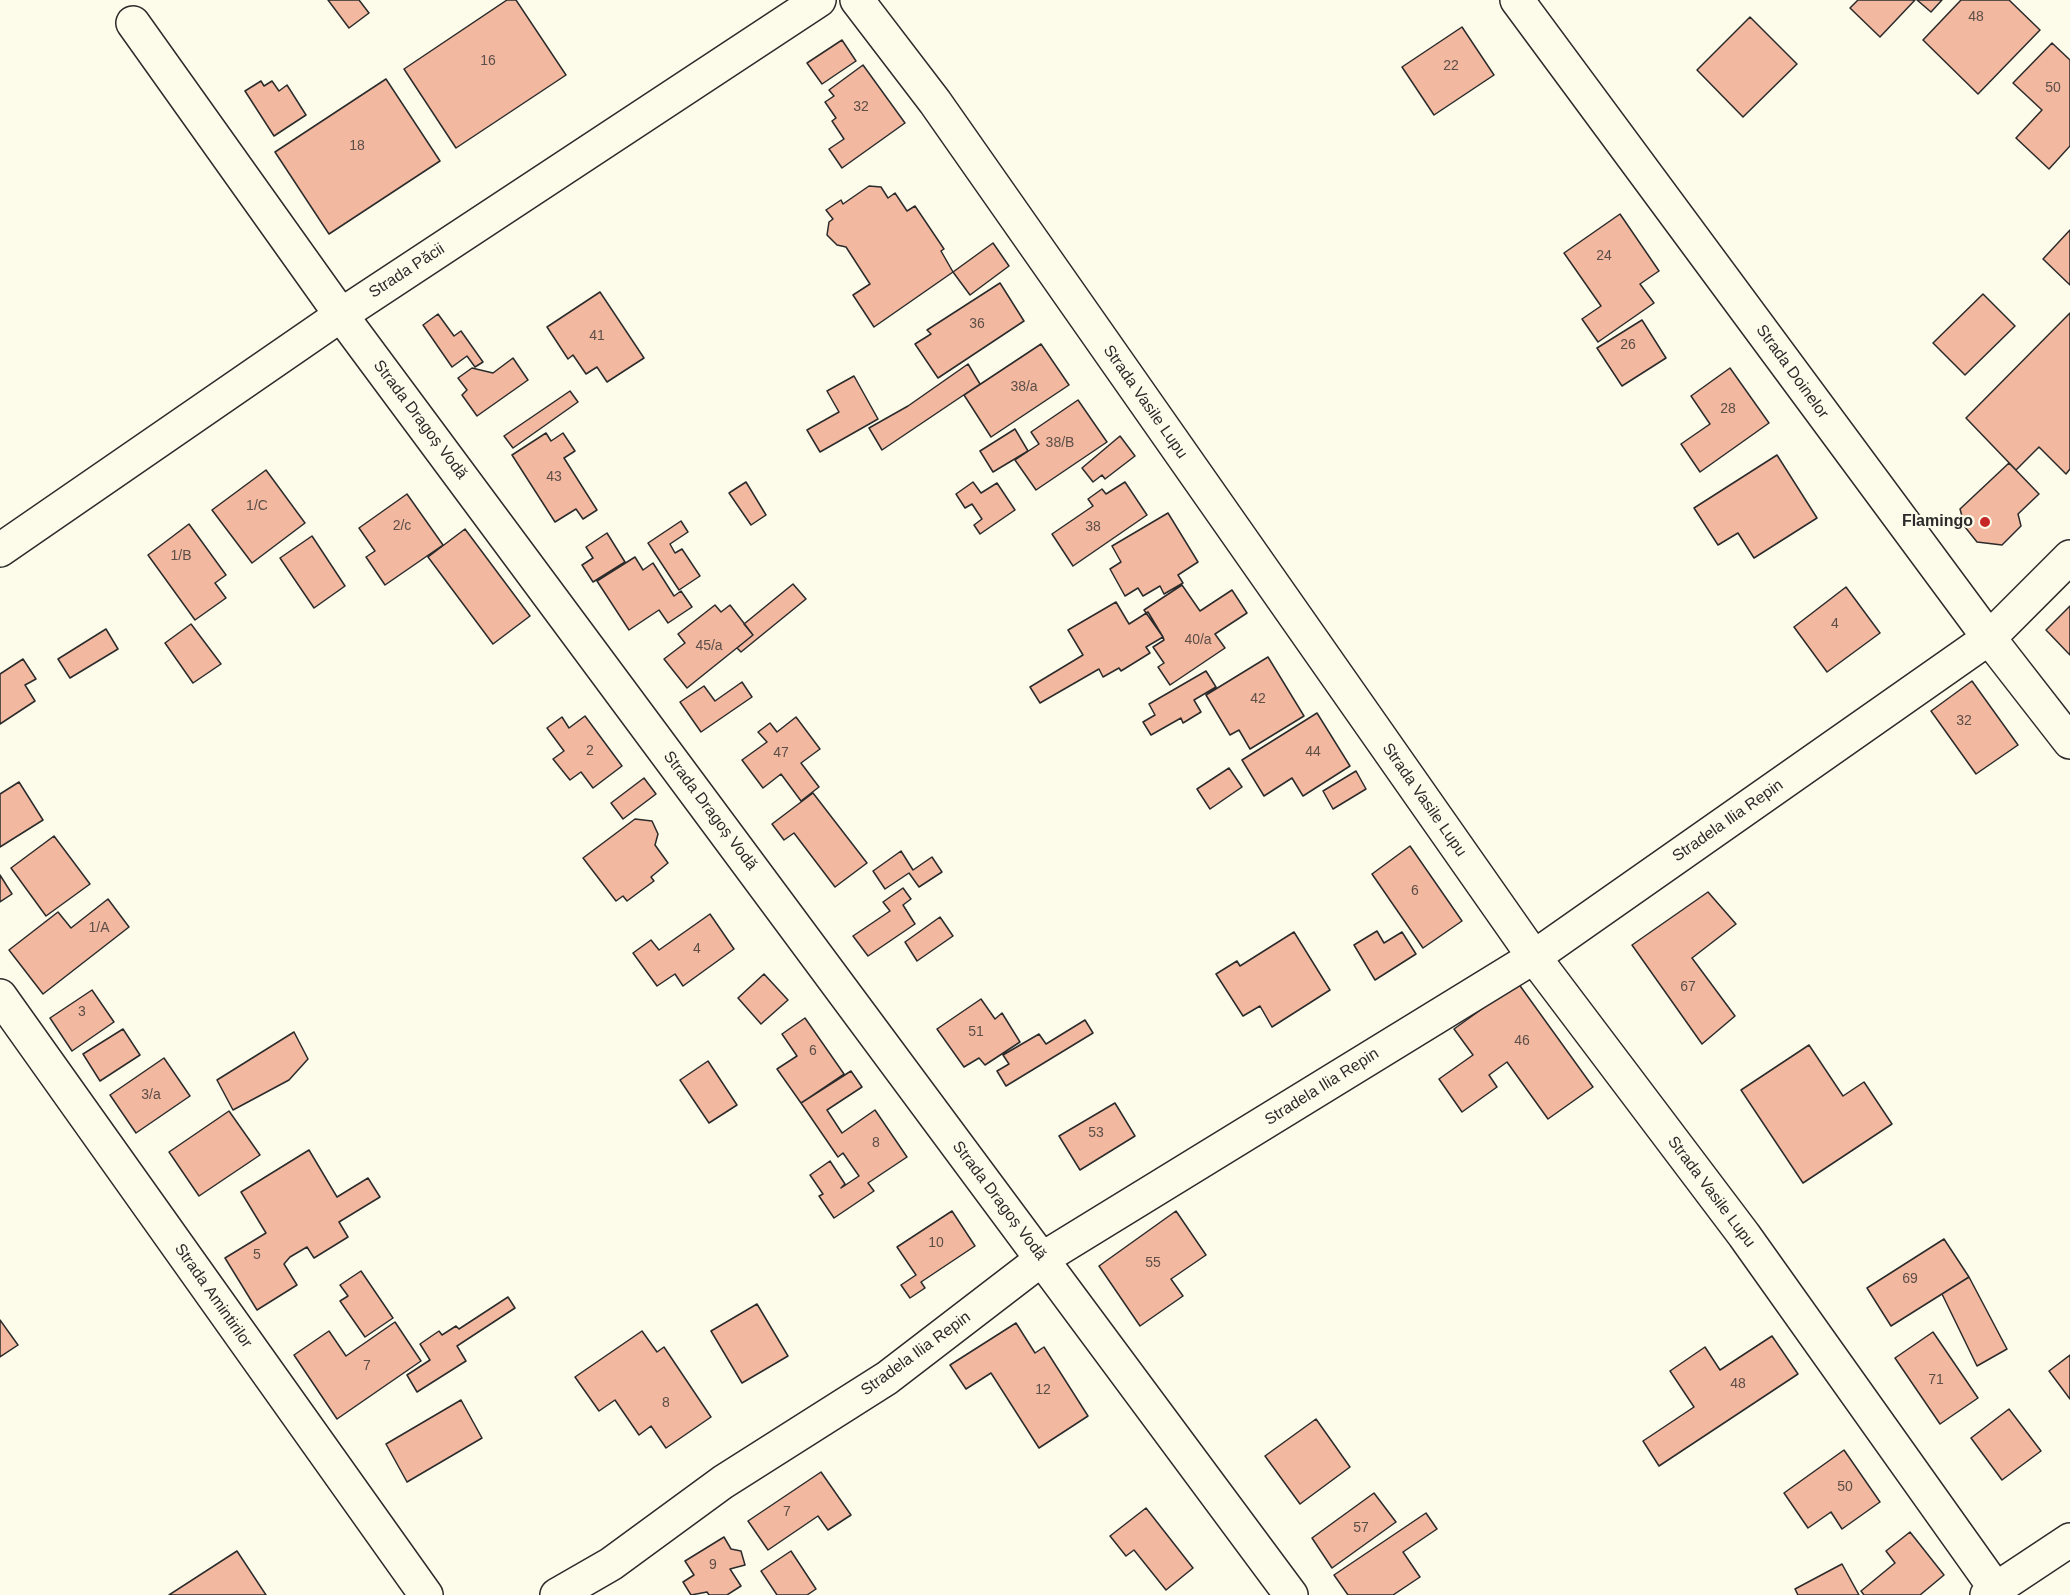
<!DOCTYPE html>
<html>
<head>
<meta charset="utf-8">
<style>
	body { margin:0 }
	canvas { display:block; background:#fdfbea }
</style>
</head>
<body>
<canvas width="2070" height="1595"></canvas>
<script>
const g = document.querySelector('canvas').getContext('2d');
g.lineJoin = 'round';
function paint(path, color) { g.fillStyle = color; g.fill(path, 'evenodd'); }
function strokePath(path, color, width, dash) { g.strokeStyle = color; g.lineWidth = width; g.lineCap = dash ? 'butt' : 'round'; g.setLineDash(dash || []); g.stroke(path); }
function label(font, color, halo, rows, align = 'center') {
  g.font = font + ' Helvetica,sans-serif'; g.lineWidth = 4.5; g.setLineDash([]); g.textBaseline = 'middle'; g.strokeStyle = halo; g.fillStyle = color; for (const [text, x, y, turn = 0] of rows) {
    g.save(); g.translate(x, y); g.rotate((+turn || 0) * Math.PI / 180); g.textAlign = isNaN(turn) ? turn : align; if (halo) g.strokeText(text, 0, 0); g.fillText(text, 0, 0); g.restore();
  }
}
const building = new Path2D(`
	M328,0H359L369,13L349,28Z
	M507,0H516L566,75L456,148L404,69Z
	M1858,0H1915L1880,37L1850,8Z
	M1917,0H1942L1931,12Z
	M1961,0H2009L2040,30L1978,94L1923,40Z
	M1750,17L1797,64L1743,117L1697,70Z
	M1462,27L1494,75L1434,115L1402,67Z
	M842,40L856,61L822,84L807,63Z
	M2052,43L2070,60V146L2049,169L2016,138L2042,110L2013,83Z
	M863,65L905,123L842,168L829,149L844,139L832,121L836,118L825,102L834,96L829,90Z
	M386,79L440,161L329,234L275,152Z
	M261,81L264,86L272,81L279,91L287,85L306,115L274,136L245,91Z
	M869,186L881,187L888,198L895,193L907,211L915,206L944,249L941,251L953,272L874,327L853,295L870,284L846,247L837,245L827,235L829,222L833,219L826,210L841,200L843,204Z
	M1620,214L1659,271L1640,284L1654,303L1598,342L1582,319L1601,306L1564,253Z
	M2070,230V285L2043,259Z
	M993,243L1009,266L970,295L953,272Z
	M1000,283L1024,321L938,378L915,344L931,334L927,330Z
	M600,292L644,358L607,382L597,367L586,374L573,355L568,359L547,327Z
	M1983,294L2015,326L1965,375L1933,343Z
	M2070,313V469L2066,474L2039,447L2016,470L1966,418Z
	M438,314L454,336L461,331L483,362L475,367L467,356L452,367L423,325Z
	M1642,320L1666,358L1622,386L1597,348Z
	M1041,344L1069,385L991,437L964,395Z
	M513,358L528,380L477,416L462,395L467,390L458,378L472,368L493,373Z
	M968,364L980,384L882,450L869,428L908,406Z
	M1730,368L1769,423L1700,472L1681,444L1710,424L1691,396Z
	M854,376L878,419L820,452L807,430L839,412L827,391Z
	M570,391L578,402L513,448L504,436Z
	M1078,400L1107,442L1036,490L1015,460L1039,444L1031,432Z
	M1015,429L1028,451L993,472L980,451Z
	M546,433L551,441L563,433L575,451L564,458L597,510L583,519L576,509L555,522L512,455Z
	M1120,436L1135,456L1105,479L1102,475L1093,482L1082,468Z
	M1777,455L1817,518L1754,558L1738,533L1718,545L1694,508Z
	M2009,463L2039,494L2018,514L2021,526L2002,545L1977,542L1965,527L1960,509Z
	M266,470L305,523L252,563L212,510Z
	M746,482L766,515L751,525L729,493Z
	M973,482L981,493L997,483L1015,510L980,534L974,525L982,519L972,504L965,508L956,494Z
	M1125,482L1147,515L1073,566L1052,534L1093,506L1088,499L1102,489L1106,494Z
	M407,494L443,545L385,585L366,557L375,551L359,528Z
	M1168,513L1198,562L1178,575L1183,583L1164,594L1160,586L1143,596L1138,588L1125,596L1110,569L1121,562L1112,546Z
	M681,521L688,532L670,544L675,553L682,549L700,576L679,590L648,543Z
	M189,524L226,575L215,583L226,598L195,620L148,555Z
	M465,529L530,616L493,644L428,557Z
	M607,533L625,562L593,582L582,565L593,558L586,547Z
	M312,536L345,586L314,608L280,558Z
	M635,557L643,570L653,563L674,596L681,591L692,607L668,623L659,610L629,630L597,581Z
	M793,584L806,599L741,652L737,648L753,635L744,624Z
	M1182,585L1200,611L1232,590L1247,613L1215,634L1225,648L1170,685L1158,667L1164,663L1153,647L1164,640L1163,637L1144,610Z
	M1846,587L1880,633L1827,672L1794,627Z
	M1116,602L1129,624L1148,612L1163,637L1146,647L1150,653L1121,671L1119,668L1103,677L1099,669L1040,703L1030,687L1083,655L1068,630Z
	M715,605L721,612L730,605L753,635L687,688L664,659L685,643L678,634Z
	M2070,606V655L2046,630Z
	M191,624L221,664L193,683L165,643Z
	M106,629L118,649L70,678L58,659Z
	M1268,657L1304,716L1250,749L1239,730L1230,735L1206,695Z
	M23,659L36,679L25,685L35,701L0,724V674Z
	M1206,671L1216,687L1194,700L1201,712L1183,723L1181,718L1151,735L1143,722L1155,715L1149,704Z
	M1972,681L2018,745L1976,774L1931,711Z
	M742,682L752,697L701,732L680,702L704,686L715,701Z
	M1317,713L1350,766L1303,796L1292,778L1264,796L1242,760Z
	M585,716L622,766L593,788L581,772L570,780L553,759L564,751L547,728L562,717L569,728Z
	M796,717L820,749L801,763L819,787L801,801L781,774L763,788L742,760L767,742L758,732L770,723L777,732Z
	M1229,768L1242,787L1210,809L1197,789Z
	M1356,771L1366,789L1333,809L1323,791Z
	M644,778L656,794L623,819L611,803Z
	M19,782L43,820L0,847V794Z
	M813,793L867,863L835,887L794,833L784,840L772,824Z
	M635,819L652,821L658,834L655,845L668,863L651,877L654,881L627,901L623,896L616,901L583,858Z
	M54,836L90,884L46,916L11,868Z
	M1410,846L1462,921L1423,948L1372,874Z
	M901,851L913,870L932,857L942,872L919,887L909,873L885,889L873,871Z
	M0,875L12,894L0,902Z
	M903,888L911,899L903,905L915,924L868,956L853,936L890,911L883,902Z
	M1708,892L1736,924L1692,958L1735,1016L1702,1044L1632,945Z
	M108,899L129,927L43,994L9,950L58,912L71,928Z
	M710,914L734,949L683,986L675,974L657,986L633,953L651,940L659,950Z
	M940,917L953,936L917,961L905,942Z
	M1377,931L1384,943L1402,932L1416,954L1375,980L1354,945Z
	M1294,932L1330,990L1272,1027L1260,1006L1243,1016L1216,974L1237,961L1240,966Z
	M764,974L788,1000L761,1024L738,998Z
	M1518,983L1593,1087L1548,1119L1507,1062L1489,1075L1497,1087L1462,1112L1439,1079L1473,1055L1454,1029Z
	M92,990L114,1022L72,1051L50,1018Z
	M981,999L995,1019L1002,1013L1020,1042L985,1065L979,1058L964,1067L937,1029Z
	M805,1018L844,1074L801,1103L777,1069L797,1056L782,1034Z
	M1085,1020L1093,1033L1006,1086L997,1071L1009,1064L1003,1055L1039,1034L1046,1044Z
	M123,1029L140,1055L100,1081L83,1054Z
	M294,1032L308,1059L289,1080L233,1110L217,1080Z
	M1809,1045L1843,1096L1864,1082L1892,1124L1803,1183L1741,1090Z
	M164,1058L190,1096L136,1133L110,1095Z
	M708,1061L737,1105L709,1123L680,1080Z
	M851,1071L862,1087L827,1110L842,1133L875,1110L907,1157L868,1183L874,1191L834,1218L819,1196L823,1194L810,1175L830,1161L845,1184L841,1188L859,1176L843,1153L838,1157L801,1103Z
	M1115,1103L1135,1136L1080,1170L1059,1136Z
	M229,1111L260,1155L199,1196L169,1152Z
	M309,1150L337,1197L368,1178L380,1197L339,1222L348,1237L314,1258L307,1247L290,1257L284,1264L297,1285L257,1310L225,1258L266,1233L241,1192Z
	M952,1211L975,1246L921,1282L925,1288L910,1298L901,1285L916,1275L897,1247Z
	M1176,1211L1206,1255L1171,1279L1183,1296L1140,1326L1099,1266Z
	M1944,1239L1969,1277L1891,1326L1867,1288Z
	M361,1271L393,1318L365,1337L340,1301L348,1296L340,1285Z
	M1969,1277L2007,1349L1977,1366L1942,1294Z
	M508,1297L515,1308L457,1346L466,1361L417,1392L407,1375L430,1360L420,1344L439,1331L442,1335L456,1326L459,1329Z
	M757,1304L788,1356L742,1383L711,1331Z
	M0,1320L18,1345L0,1357Z
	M395,1322L421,1361L337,1419L294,1355L329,1331L346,1356Z
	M1016,1323L1035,1353L1044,1347L1088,1416L1039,1448L991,1373L966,1389L950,1365Z
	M642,1331L657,1352L664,1347L711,1417L666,1448L651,1426L639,1435L615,1400L599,1411L575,1377Z
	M1933,1332L1978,1398L1940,1424L1895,1358Z
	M1772,1336L1798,1374L1659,1466L1643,1441L1694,1407L1670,1371L1705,1347L1720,1370Z
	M2070,1355V1399L2049,1371Z
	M461,1400L482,1438L407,1482L386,1444Z
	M2009,1409L2041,1451L2002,1480L1971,1438Z
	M1316,1419L1350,1467L1300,1504L1265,1456Z
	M1844,1450L1880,1502L1842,1529L1831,1512L1808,1528L1784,1493Z
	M821,1472L851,1515L828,1530L818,1516L768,1550L748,1521Z
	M1374,1493L1396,1522L1332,1568L1312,1538Z
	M1146,1508L1193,1568L1166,1590L1134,1550L1126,1556L1110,1536Z
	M1426,1513L1437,1529L1403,1552L1420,1577L1393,1595H1348L1334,1575Z
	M1910,1532L1944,1575L1920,1595H1864L1861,1591L1895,1563L1886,1551Z
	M724,1537L731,1549L741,1551L745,1565L730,1569L741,1586L727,1595H709L707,1592L691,1595L683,1582L694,1575L685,1561Z
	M237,1551L266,1595H169Z
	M791,1551L816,1589L807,1595H777L761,1571Z
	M1842,1564L1859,1595H1798L1795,1589Z`);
paint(building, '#f2b8a0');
strokePath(building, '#2b2b2b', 1.5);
const minor = new Path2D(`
	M857,0L935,102L1534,957L1744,1235L2000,1595
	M1517,0L1989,638L2070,742
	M133,23L341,315L1291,1595
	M0,550L341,315L819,0
	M0,996L426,1595
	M557,1595L611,1564L723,1482L887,1378L1042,1259L1534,957L1989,638L2070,557
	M1987,1595L2070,1540`);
strokePath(minor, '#2b2b2b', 36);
strokePath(minor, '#fdfbea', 33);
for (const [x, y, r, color] of [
	[1985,522,6,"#c62828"]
]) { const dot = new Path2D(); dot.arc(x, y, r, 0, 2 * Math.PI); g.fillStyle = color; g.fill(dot); strokePath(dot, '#fdfbea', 2); }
label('14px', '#5d4e48', null, [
	["48",1976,17],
	["16",488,61],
	["22",1451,66],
	["50",2053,88],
	["32",861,107],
	["18",357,146],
	["24",1604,256],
	["36",977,324],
	["41",597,336],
	["26",1628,345],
	["38/a",1024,387],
	["28",1728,409],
	["38/B",1060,443],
	["43",554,477],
	["1/C",257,506],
	["2/c",402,526],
	["38",1093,527],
	["1/B",181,556],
	["4",1835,624],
	["40/a",1198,640],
	["45/a",709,646],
	["42",1258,699],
	["32",1964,721],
	["2",590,751],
	["44",1313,752],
	["47",781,753],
	["6",1415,891],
	["1/A",99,928],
	["4",697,949],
	["67",1688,987],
	["3",82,1012],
	["51",976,1032],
	["46",1522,1041],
	["6",813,1051],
	["3/a",151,1095],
	["53",1096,1133],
	["8",876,1143],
	["10",936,1243],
	["5",257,1255],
	["55",1153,1263],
	["69",1910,1279],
	["7",367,1366],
	["71",1936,1380],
	["48",1738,1384],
	["12",1043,1390],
	["8",666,1403],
	["50",1845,1487],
	["7",787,1512],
	["57",1361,1528],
	["9",713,1565]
]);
label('16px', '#2b2b2b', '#fdfbea', [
	["Strada Păcii",407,271,-33],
	["Strada Doinelor",1792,372,54],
	["Strada Vasile Lupu",1145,402,55],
	["Strada Dragoș Vodă",420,420,53],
	["Strada Vasile Lupu",1424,800,55],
	["Strada Dragoș Vodă",710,811,53],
	["Stradela Ilia Repin",1728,821,-35],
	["Stradela Ilia Repin",1322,1087,-32],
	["Strada Vasile Lupu",1711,1192,53],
	["Strada Dragoș Vodă",999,1201,53],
	["Strada Amintirilor",213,1296,55],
	["Stradela Ilia Repin",916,1354,-36]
]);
label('bold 16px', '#2b2b2b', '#fdfbea', [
	["Flamingo",1973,522]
], 'right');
</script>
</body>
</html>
